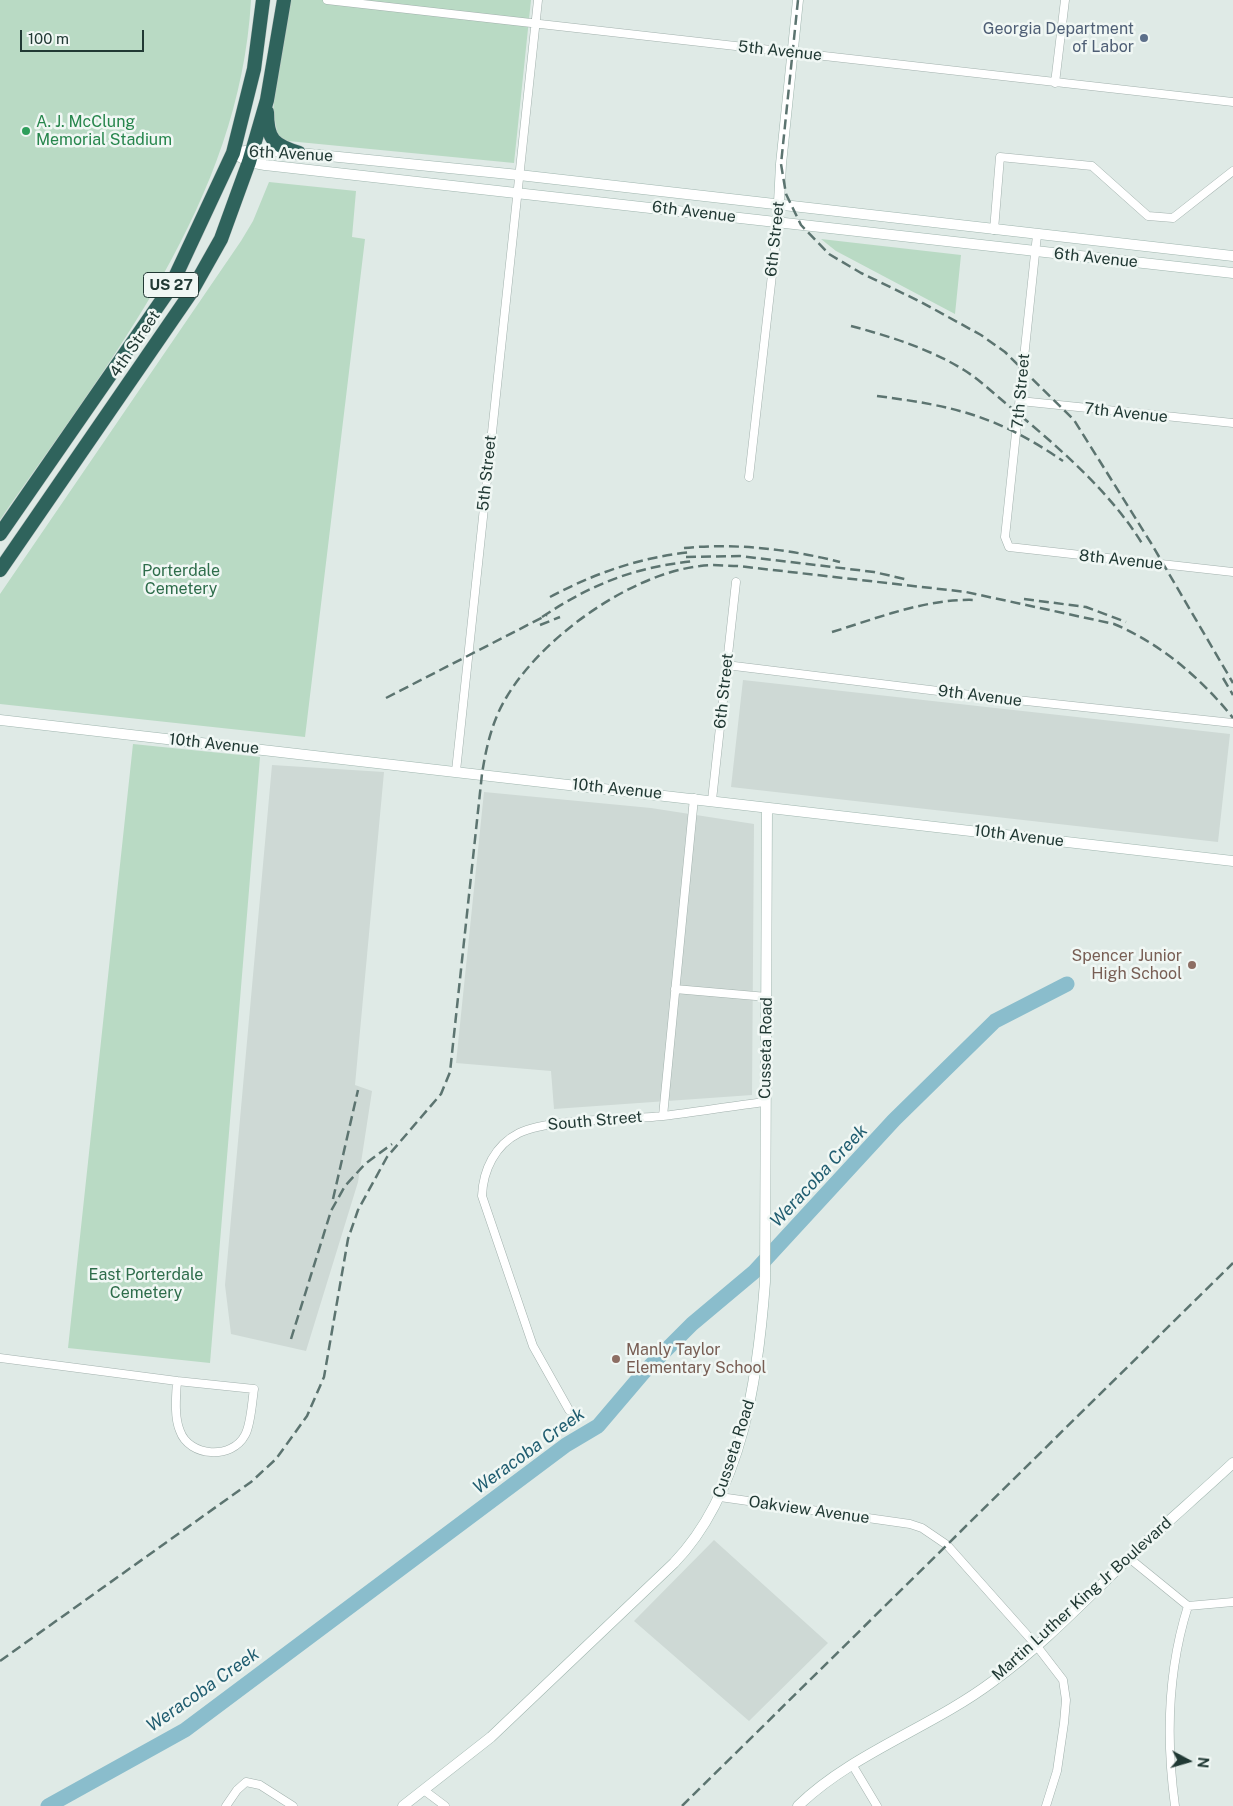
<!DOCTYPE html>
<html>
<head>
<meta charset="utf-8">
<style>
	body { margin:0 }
	#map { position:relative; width:1233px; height:1806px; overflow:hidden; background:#dfeae6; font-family:"Public Sans",sans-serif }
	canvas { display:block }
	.north { position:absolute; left:1163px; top:1736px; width:50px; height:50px; -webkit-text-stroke:4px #f0f7f4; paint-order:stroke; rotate:96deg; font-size:14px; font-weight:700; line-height:20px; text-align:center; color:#213934 }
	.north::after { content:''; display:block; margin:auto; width:18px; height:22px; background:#213934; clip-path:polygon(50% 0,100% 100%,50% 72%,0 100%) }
	.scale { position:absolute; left:20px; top:30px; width:124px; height:22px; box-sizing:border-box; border:2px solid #213934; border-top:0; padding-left:6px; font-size:15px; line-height:18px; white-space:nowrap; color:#213934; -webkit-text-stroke:4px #f0f7f4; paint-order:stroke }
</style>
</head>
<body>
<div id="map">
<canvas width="1233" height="1806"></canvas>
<div class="north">N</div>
<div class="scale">100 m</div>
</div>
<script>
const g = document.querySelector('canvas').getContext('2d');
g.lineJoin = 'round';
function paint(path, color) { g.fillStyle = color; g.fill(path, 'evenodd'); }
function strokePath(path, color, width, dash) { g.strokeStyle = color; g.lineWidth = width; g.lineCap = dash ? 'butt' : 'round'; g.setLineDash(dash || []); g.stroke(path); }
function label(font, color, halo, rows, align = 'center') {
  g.font = font + ' "Public Sans",sans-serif'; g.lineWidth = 5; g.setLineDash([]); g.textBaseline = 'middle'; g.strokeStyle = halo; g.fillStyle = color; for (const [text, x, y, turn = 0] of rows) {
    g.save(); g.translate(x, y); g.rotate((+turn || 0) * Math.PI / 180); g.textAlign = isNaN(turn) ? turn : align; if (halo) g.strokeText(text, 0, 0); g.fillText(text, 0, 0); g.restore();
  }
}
paint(new Path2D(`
	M743,680L1230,734L1218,842L731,787Z
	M272,765L384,772L355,1085L372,1091L358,1182L306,1351L231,1334L225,1285Z
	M484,792L651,808L754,824L752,1095L554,1109L551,1071L456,1063Z
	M714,1540L828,1643L749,1721L634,1621Z`), '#ced9d5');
paint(new Path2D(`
	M0,0H251C240,201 110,361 0,520Z
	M288,0H531L514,163L288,141L278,137L273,110Z
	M269,182L356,191L352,237L365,239L305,737L0,704V594L241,241L253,221Z
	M821,239L961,255L955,314L836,251Z
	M133,744L260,757L210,1363L68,1348Z`), '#b9dac4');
strokePath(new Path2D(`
	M48,1806L185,1730L566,1445L598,1426L644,1372L692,1324L754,1272L894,1120L995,1021L1067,984`), '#8abdcc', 15);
const street = new Path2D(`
	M327,0L1233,102
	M1055,83L1065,0
	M994,230L1000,157L1092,166L1148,216L1173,218L1233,171
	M1037,235L1005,537L1009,547L1233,572
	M1020,401L1233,423
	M749,477L778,222
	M726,665L979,696L1233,723
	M456,771L538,0
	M712,800L736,582
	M675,989L767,997
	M663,1116L694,798
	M0,1358L177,1381
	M177,1381L254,1389C252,1401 251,1425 245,1435C232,1460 189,1457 180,1431C174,1417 176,1396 177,1381Z
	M569,1410L533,1346L482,1196C483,1170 495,1145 519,1133C550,1118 625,1120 663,1116C697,1112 731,1106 765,1102
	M720,1497L910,1524L922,1528L947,1545L1036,1645L1063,1680L1066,1700L1064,1723L1057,1771L1046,1806
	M1129,1558L1188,1606L1233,1602
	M853,1766L877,1806
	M425,1791L445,1806
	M226,1806L237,1790L246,1782L260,1785L293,1806
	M1175,1806C1166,1740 1168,1669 1188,1606`);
const secondary = new Path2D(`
	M233,153L249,162L265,165L1233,273
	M233,153L252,150L299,153L519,175L1233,256
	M778,222L781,164L798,0
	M0,720L1233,861
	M403,1806L491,1737L674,1563C743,1491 758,1377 765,1282L767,808
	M798,1806C851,1754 932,1727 992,1682C1042,1646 1085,1600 1129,1558C1163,1525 1199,1495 1233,1463`);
const highway = new Path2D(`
	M267,112C267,140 274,145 299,153
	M0,534L169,290L233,153L254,69L263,0
	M0,570L190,294L221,239L249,162L267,100L284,0`);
strokePath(street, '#a2b1ad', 9);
strokePath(secondary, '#9fb5ae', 11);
strokePath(highway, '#bcc4c2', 15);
strokePath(street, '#fff', 8);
strokePath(secondary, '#fff', 10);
strokePath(highway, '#2f635c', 14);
strokePath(new Path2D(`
	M798,0L781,164L786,194L801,225L829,254L861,273L921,302L981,335L1005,352L1074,420L1151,543L1233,683
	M851,326C889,336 930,349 964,370C980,380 994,394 1009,406C1056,445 1111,492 1143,545
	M877,396C955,406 997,416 1063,461
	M684,548C736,543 789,549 840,562
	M686,557L740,556L874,572L909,580
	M550,597C595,573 641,557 692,552
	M1024,599L1086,607L1126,622
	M542,617C592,584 634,567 695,561
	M540,625L560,617
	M832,632C878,618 927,598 976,600
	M1223,678L1233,695
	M386,698L547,615
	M333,1199L358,1090
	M291,1339L331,1211L345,1186L365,1164L392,1144
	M0,1661L251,1482L276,1459L307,1416L324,1377L348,1239L358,1210L387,1157L441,1094L450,1072L482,774C486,748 492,721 506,698C541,638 630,574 700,566C713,564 726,566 738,566L966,592L1114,624C1161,644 1201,678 1233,718
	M682,1806L1233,1263`), '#5c7470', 2.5, [10, 5]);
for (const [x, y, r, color] of [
	[1144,38,5,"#5c6f8a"],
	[26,131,5,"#2e9e5b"],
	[1192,965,5,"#8d6e63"],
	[616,1359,5,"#8d6e63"]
]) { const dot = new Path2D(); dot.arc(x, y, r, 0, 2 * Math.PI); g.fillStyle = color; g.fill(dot); strokePath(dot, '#f0f7f4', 2); }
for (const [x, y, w] of [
	[171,285,55]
]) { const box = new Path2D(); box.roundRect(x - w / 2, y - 12.5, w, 25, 4); g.fillStyle = '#f0f7f4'; g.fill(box); strokePath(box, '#213934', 1); }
label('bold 15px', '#213934', null, [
	["US 27",171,285]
]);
label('16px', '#4e5e75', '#f0f7f4', [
	["Georgia Department",1134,29],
	["of Labor",1134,47]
], 'right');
label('16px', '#213934', '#f0f7f4', [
	["5th Avenue",780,51,6],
	["6th Avenue",291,154,3],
	["6th Avenue",694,212,7],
	["6th Street",775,239,-84],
	["6th Avenue",1096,258,6],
	["4th Street",135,344,-56],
	["7th Street",1021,391,-85],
	["7th Avenue",1126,413,6],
	["5th Street",487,473,-84],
	["8th Avenue",1121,560,6],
	["6th Street",724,691,-84],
	["9th Avenue",980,696,7],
	["10th Avenue",214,744,6],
	["10th Avenue",617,789,6],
	["10th Avenue",1019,836,7],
	["Cusseta Road",766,1048,-89],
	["South Street",595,1121,-5],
	["Cusseta Road",734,1449,-72],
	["Oakview Avenue",809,1510,8],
	["Martin Luther King Jr Boulevard",1082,1599,-42]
]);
label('16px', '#27864d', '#f0f7f4', [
	["A. J. McClung",36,122],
	["Memorial Stadium",36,140]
], 'left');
label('16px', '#2e6d4b', '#f0f7f4', [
	["Porterdale",181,571],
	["Cemetery",181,589],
	["East Porterdale",146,1275],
	["Cemetery",146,1293]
]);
label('16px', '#785e54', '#f0f7f4', [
	["Spencer Junior",1182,956],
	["High School",1182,974],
	["Manly Taylor",626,1350,"left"],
	["Elementary School",626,1368,"left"]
], 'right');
label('italic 18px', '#205d70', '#f0f7f4', [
	["Weracoba Creek",819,1176,-47],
	["Weracoba Creek",529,1451,-36],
	["Weracoba Creek",203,1690,-35]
]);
</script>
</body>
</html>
